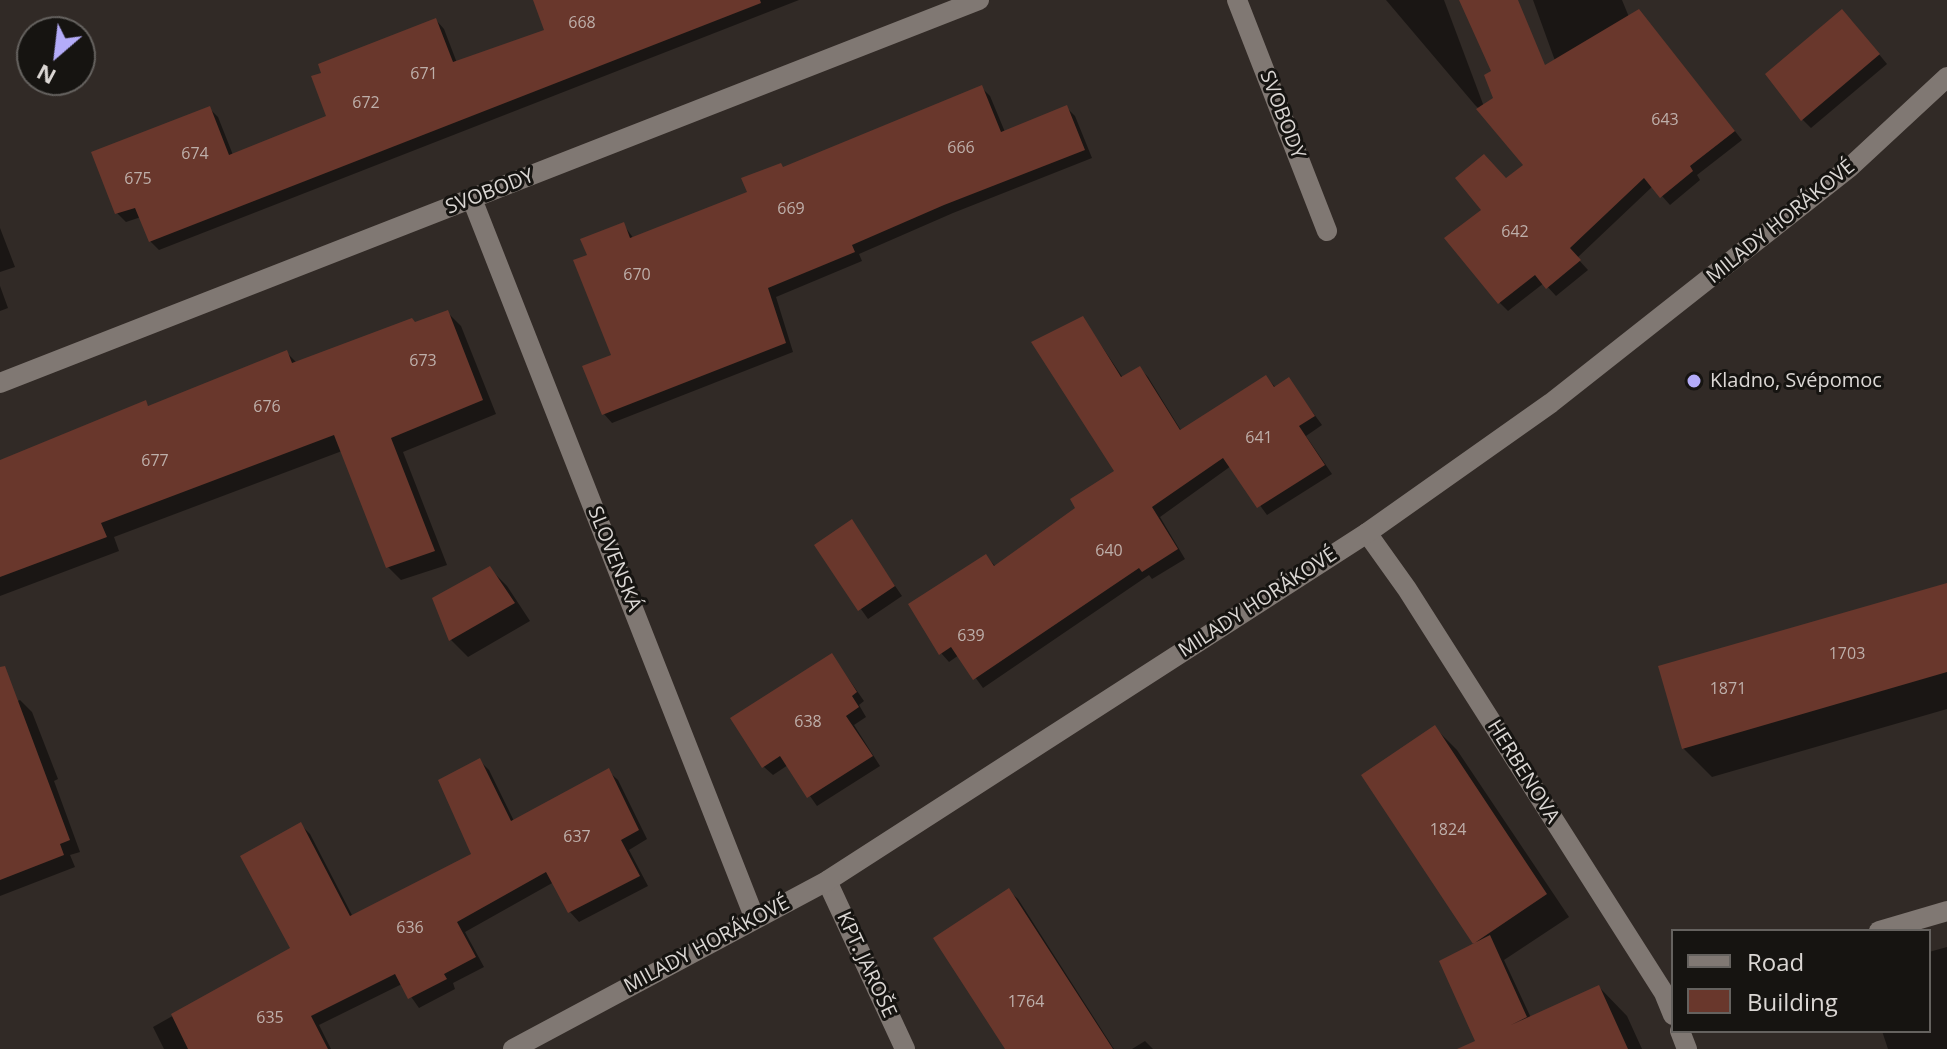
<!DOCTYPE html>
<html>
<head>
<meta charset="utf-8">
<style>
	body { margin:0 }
	#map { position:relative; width:1947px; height:1049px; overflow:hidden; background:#312a26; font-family:"Open Sans",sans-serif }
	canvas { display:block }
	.legend { position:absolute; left:1671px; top:929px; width:260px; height:104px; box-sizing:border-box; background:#161411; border:2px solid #65625f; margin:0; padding:10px 14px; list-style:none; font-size:24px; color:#dbd7d4 }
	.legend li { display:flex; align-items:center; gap:16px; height:40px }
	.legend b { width:40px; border:2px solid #65625f }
	.north { position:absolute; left:16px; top:16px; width:80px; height:80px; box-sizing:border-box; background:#161411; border:2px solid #65625f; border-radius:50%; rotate:208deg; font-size:22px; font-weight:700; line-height:32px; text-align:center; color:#dbd7d4 }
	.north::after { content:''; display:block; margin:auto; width:28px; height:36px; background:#b4acf9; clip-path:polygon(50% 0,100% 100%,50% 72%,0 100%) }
</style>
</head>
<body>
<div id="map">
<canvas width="1947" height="1049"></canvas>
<ul class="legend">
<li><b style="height:10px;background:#807873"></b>Road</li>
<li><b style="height:22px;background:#69372c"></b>Building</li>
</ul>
<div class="north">N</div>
</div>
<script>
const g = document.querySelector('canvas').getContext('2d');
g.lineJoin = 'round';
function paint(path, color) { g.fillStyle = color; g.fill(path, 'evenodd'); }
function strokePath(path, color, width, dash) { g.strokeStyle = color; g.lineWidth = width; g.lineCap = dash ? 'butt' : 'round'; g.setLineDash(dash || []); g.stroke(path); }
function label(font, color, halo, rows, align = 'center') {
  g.font = font + ' "Open Sans",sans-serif'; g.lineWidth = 6; g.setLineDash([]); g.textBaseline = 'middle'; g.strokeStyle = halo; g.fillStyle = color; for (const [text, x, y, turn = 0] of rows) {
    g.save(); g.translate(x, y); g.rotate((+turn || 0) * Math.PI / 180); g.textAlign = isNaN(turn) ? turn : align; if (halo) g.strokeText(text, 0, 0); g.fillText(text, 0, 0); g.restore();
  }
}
paint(new Path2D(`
	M535,0H799L159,250L150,241L141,217L126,222L117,213L94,154L209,108L218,117L233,155L329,117L436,20L444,29L457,63L546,31Z
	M1386,0H1444L1486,112L1483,113L1475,105Z
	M1533,0H1622L1629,17L1647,20L1742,140L1697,175L1700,180L1670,205L1653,186L1577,258L1588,270L1556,296L1544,283L1508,311L1500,303L1484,210L1506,180L1587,149Z
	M1851,20L1887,64L1811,128L1802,119Z
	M981,87L990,96L1005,132L1066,107L1075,116L1092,158L953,213L859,254L862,261L776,297L793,352L612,423L604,414L614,357L589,256L623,224L634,239L749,193L784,169Z
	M0,228L15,267L0,272Z
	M0,286L8,308L0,311Z
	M447,312L461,326L496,414L403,452L447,565L401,580L387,566L342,451L114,537L119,551L0,596V462L145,403L149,407L286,352L297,363Z
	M1083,318L1123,378L1140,368L1148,377L1182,432L1266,377L1276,388L1289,380L1322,425L1306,436L1332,474L1267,515L1231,466L1160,517L1185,559L1152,579L1149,575L983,688L959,655L949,662L941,653L986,556L996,567L1078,508L1116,472Z
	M851,522L902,596L868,619L816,546Z
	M490,569L507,586L530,621L468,657L451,640Z
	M1947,585V709L1712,777L1683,748Z
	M832,655L864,701L859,705L866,717L854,725L880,766L817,806L788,765L773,775L764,767L733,719Z
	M20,700L32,712L58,779L54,781L80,852L70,855L75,867L0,896V708Z
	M1435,728L1457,750L1569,917L1504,960L1531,1018L1599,987L1627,1016L1642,1049H1486L1476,945L1363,775Z
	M479,760L489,770L514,821L608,771L618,780L647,839L629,850L648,886L579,922L570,912L554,882L465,932L484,967L453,983L455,989L419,1008L402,984L319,1025L331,1049H164L153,1027L293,948L301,825L310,834L353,917L474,854Z
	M1009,891L1018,899L1114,1049H1007Z
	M1947,947V1049H1888L1882,1031H1929V952Z
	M1145,1041L1153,1049H1132Z`), '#0007');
paint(new Path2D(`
	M533,0H760L761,3L149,242L135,208L115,214L91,152L210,106L229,155L326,116L311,76L321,73L318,64L436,18L453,62L544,30Z
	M1459,0H1518L1545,65L1639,9L1735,131L1690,166L1693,171L1660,198L1644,178L1570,248L1581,260L1546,289L1535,275L1498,304L1444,238L1481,210L1455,178L1484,154L1506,178L1523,165L1476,109L1493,98L1484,75L1491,71Z
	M1842,9L1880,54L1801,121L1765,74Z
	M982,85L1001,132L1067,105L1085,150L944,205L852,245L855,252L768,288L786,343L602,415L582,366L611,355L573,260L587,255L580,239L624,222L630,238L747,192L741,178L781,163L783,167Z
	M448,310L483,400L391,438L435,551L386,568L334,435L101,523L107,537L0,577V460L146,400L148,406L287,350L292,363L412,318L415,322Z
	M1083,316L1121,377L1140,366L1180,430L1266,375L1274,387L1289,377L1315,416L1299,426L1325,465L1257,508L1223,458L1152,507L1178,549L1142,572L1139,568L973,680L951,647L939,655L908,604L986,554L994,566L1075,508L1070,499L1114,471L1031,342Z
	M852,519L895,586L858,611L814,545Z
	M490,566L515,603L449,641L432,598Z
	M1947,583V672L1682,749L1658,666Z
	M832,653L857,692L852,696L859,707L846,716L873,756L807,798L780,756L762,768L730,718Z
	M5,666L70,840L60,844L64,855L0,880V667Z
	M1435,725L1547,894L1473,944L1361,775Z
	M480,758L511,821L609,768L639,830L621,840L640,876L568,913L546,872L457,922L476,957L444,974L447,979L408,999L395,974L311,1016L328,1049H188L171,1014L290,948L240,856L301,822L350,916L471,854L438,780Z
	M1009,888L1113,1049H1005L933,938Z
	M1490,935L1527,1017L1511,1025L1599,985L1628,1049H1457L1475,1041L1439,961Z`), '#69372c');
strokePath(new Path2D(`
	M1879,931L1947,911`), '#807873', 20);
strokePath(new Path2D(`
	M1237,0L1327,231
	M472,199L755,919
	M0,383L979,0
	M1367,533L1407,589L1664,993L1673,1015
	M827,881L905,1049
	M1680,1031L1687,1049`), '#807873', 20);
strokePath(new Path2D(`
	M513,1049L827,881L1367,533L1551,403L1849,168L1947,77`), '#807873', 20);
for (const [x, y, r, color] of [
	[1694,381,8,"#b4acf9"]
]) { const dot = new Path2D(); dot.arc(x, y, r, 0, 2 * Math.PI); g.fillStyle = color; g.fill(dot); strokePath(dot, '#161411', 3); }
label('16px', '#beafaa', null, [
	["668",582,23],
	["671",424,74],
	["672",366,103],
	["643",1665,120],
	["666",961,148],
	["674",195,154],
	["675",138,179],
	["669",791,209],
	["642",1515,232],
	["670",637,275],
	["673",423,361],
	["676",267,407],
	["641",1259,438],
	["677",155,461],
	["640",1109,551],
	["639",971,636],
	["1703",1847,654],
	["1871",1728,689],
	["638",808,722],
	["1824",1448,830],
	["637",577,837],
	["636",410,928],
	["1764",1026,1002],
	["635",270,1018]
]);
label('20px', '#dbd7d4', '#161411', [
	["SVOBODY",1282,115,69],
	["SVOBODY",490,192,-21],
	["MILADY HORÁKOVÉ",1781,222,-39],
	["SLOVENSKÁ",614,559,68],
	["MILADY HORÁKOVÉ",1258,603,-33],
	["HERBENOVA",1523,772,58],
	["MILADY HORÁKOVÉ",707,945,-28],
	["KPT. JAROŠE",866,965,65]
]);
label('20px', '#dbd7d4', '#161411', [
	["Kladno, Svépomoc",1710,381]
], 'left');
</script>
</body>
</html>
